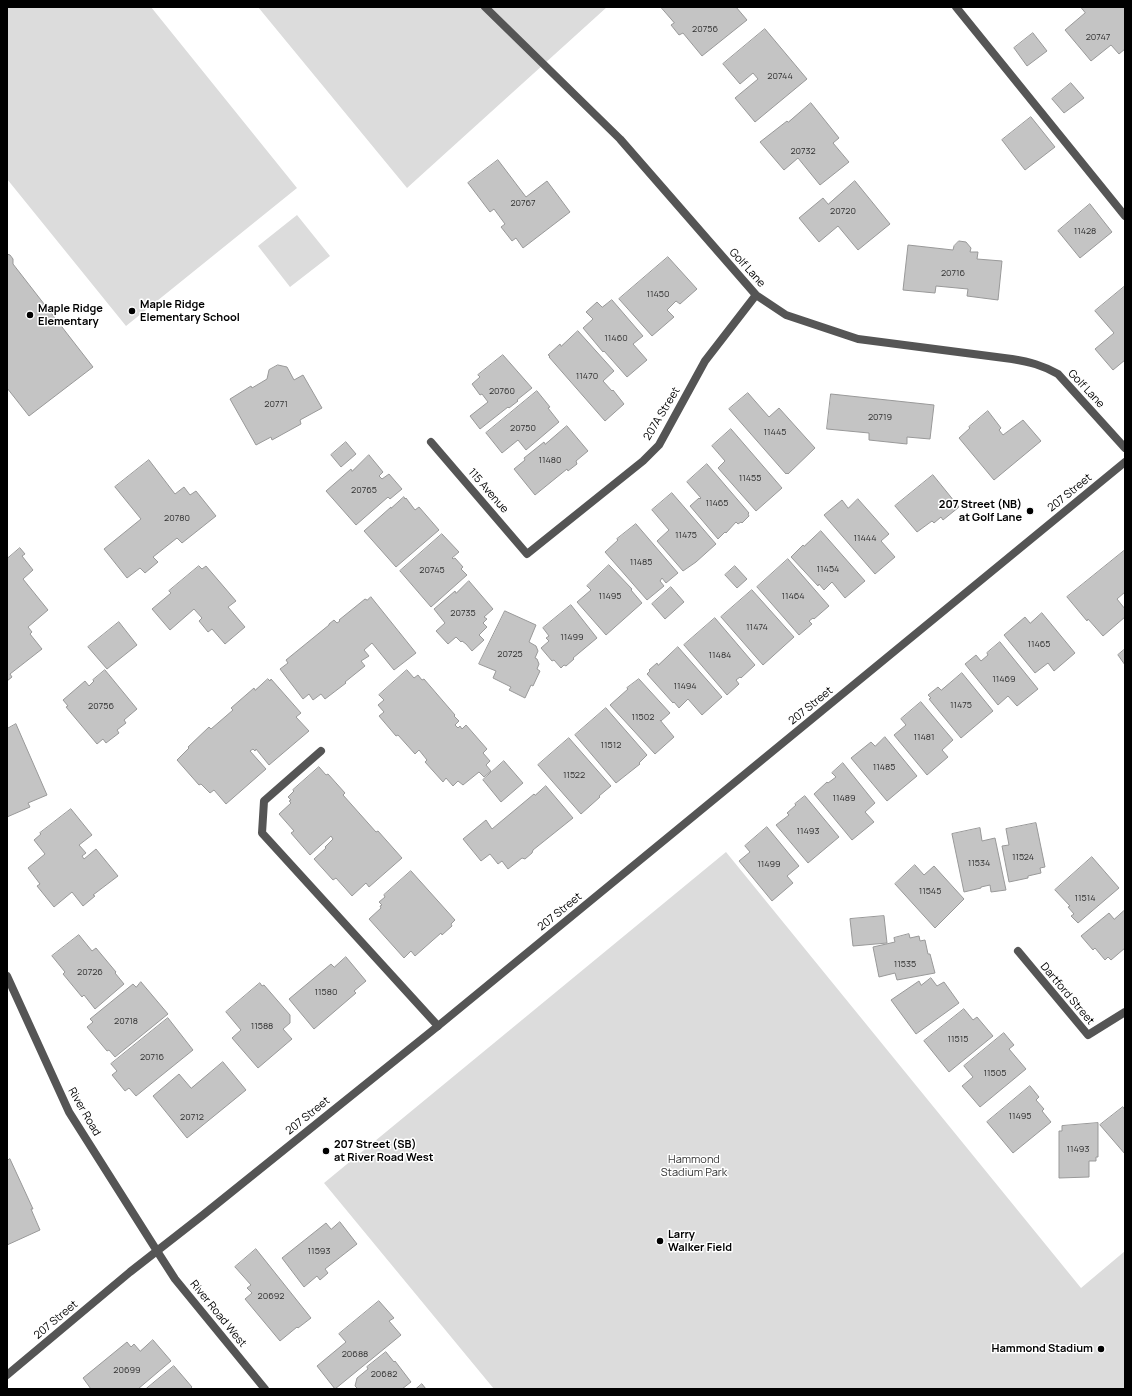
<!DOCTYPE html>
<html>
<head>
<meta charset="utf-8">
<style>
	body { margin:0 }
	#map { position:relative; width:1132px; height:1396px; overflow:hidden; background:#fff; font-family:Manrope,sans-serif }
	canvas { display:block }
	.frame { position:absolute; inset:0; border:8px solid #000; pointer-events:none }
</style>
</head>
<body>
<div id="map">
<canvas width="1132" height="1396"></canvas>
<div class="frame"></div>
</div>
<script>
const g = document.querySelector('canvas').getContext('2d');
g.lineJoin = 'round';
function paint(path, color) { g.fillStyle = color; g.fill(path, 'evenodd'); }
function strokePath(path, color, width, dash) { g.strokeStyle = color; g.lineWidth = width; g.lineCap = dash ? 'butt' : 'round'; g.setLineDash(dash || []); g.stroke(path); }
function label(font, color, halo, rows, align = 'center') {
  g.font = font + ' Manrope,sans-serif'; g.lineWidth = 3; g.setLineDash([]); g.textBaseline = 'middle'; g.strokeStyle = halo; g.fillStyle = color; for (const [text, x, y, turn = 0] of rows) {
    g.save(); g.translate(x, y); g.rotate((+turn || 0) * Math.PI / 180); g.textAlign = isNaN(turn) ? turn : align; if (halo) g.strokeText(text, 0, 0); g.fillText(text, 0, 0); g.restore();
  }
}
paint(new Path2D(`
	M7,7H151L297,188L126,326L7,179Z
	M258,7H607L407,188Z
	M297,215L330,256L290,287L258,246Z
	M726,852L1081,1288L1125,1251V1389H494L324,1183Z`), '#dcdcdc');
const building = new Path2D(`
	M661,7H736L747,20L702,56L683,33L679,35L671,25L674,23Z
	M1081,7H1125V49L1119,54L1111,45L1091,61L1065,30L1085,13Z
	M765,29L807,79L755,122L735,98L758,79L753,73L740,84L723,64Z
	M1033,33L1047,51L1027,66L1014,48Z
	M1071,83L1084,98L1064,113L1052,99Z
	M811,103L839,138L833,143L849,162L820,185L798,158L784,170L760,142L787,121L788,122Z
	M1031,117L1055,147L1025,170L1002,140Z
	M498,160L526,197L547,181L570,212L523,248L516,238L512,241L501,227L505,224L494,209L490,212L468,183Z
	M855,181L890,224L858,250L838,226L819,242L799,218L823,198L828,204Z
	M1090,204L1112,232L1080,258L1058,231Z
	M959,241L966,242L971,248L970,252H978L977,259L1002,261L998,300L967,296L968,289L936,286L935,293L903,290L908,245L953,250L954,246Z
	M7,254L10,255L13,259V264L93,367L29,416L7,388Z
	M668,257L697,289L680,304L676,301L667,310L674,317L652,336L619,299Z
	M1125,286V360L1113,370L1095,349L1114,333L1095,311Z
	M612,300L643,336L633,344L647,360L627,377L604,351L603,352L583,328L593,319L586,312L597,302L602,307Z
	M578,331L614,371L603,381L612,391L613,390L624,404L605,421L549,357L550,356L548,355L560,344L561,346Z
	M503,355L532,388L517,400L518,401L509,408L508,407L480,429L470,416L488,402L482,394L480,395L472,384L480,377L478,375Z
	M278,365L287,367L294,380L303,375L322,408L300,420L301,424L272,440L271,437L256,445L230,399L251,386L252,388L267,379L269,370Z
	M537,391L550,407L548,408L559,422L526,450L518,440L502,453L486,433Z
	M748,393L769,417L779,408L815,448L788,474L787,473L786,474L729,409Z
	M831,394L934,405L930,439L907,437V444L869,440V433L827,429Z
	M988,411L1001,428L999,430L1003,435L1023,420L1041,441L994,480L959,438L970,428L969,427Z
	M567,426L588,451L576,461L577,464L568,471L567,469L535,495L514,469L525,460L524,458L544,442L545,444Z
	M731,429L782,488L756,511L718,468L725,461L712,446Z
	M346,442L356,454L341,467L331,455Z
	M369,455L383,472L379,476L382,479L389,474L402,489L390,499L388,497L356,525L326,491L351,469L352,471Z
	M149,460L175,494L184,487L190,495L196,491L216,516L182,543L177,538L153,557L158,562L145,573L140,568L127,578L104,549L141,519L115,487Z
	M707,464L749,513L748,514L749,516L742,523L741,522L738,524L736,522L726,533L725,532L718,539L690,506L699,498L700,499L701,498L687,482Z
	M933,475L959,507L943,520L941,517L934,523L932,521L917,532L895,506Z
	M672,493L716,544L696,562L683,571L657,541L669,530L652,510Z
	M404,497L405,499L406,498L415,510L419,507L439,530L396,567L364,531L391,507V508Z
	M858,499L889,534L881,541L895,557L875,574L824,515L842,500L848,508Z
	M636,524L678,573L666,583L662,578L660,581L664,586L647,600L605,552L618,540L617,539Z
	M821,531L865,581L845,598L832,582L824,590L819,584L818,586L791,557L803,545L804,546Z
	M442,534L459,552L452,558L453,559L455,558L463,567L461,569L467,575L431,607L400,571Z
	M20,548L25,554L22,556L33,570L23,579L48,610L28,627L32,632L30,634L42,649L10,674L12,677L7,681V559Z
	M1125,550V592L1117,599L1125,609V617L1103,636L1088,619L1087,621L1067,597Z
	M788,559L829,606L814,619L813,618L809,621L812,624L799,635L757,587Z
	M609,565L632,589L631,590L642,603L606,635L577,602L591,590L587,586Z
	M199,566L202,569L206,566L236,601L228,607L245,627L225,644L212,629L208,632L199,621L202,618L194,609L170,630L152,609L171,593L169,591Z
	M735,566L747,579L737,588L725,575Z
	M469,581L493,609L484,617L487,619L483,623L487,627L479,635L484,640L472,651L466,644L462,641L461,642L456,637L448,644L436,631L445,623L434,609L455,591L456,593Z
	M671,587L684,602L665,619L652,604Z
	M752,590L794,637L763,665L721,617Z
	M371,597L416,653L394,670L372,643L364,650L369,656L361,661L365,666L345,682L346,683L325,699L321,694L313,700L309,694L303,699L280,669L288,663L286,660L329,625V624L334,620L337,623L340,621L339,620L365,599L367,600Z
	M571,605L597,638L573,658L574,659L566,666L564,665L561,668L554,660L552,661L541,648L549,641L546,638L549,636L543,628Z
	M505,611L536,625L529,642L536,646L538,651L535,658L537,659L539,664L537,669L540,671L533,686L531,685L525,698L509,690L511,687L493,678L496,671L479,664Z
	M1042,613L1075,653L1054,671L1048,663L1035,673L1004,635L1025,617L1030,623Z
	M715,618L755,665L741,678L740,677L736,680L739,684L727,695L684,645Z
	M119,622L137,645L107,669L88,647Z
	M1000,642L1038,689L1017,706L1008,696L998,705L965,664L976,655L981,661L988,655L987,653Z
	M678,647L722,697L702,715L688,699L679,708L674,702L673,703L647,674L650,671L649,670L657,663L658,665Z
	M1125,649V665L1118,655Z
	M105,670L137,709L124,720L126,723L117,730L119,733L106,743L103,739L97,744L66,707L68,706L63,700L85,681L89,686L94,681L93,680Z
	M407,670L414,678L418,675L422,680L424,679L455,715L454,716L459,721L455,725L458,728L460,726L462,729L466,725L487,749L483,753L490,761L486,765L491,771L484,777L479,772L463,785L458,781L453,786L446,778L443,782L425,762L427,760L419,750L415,754L398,735L396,736L379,716L384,712L378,705L384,700L379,695Z
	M962,673L993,711L961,738L929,699L931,698L928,695L938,687L941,690Z
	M268,679L270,681L271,679L301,713L296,717L309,731L269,765L256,749L255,751L253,749L250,751L266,769L226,804L214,790L210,793L201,784L199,785L177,760L189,748L188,747L209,727L211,729L233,710L231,708L254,688L255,690Z
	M639,679L670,713L661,721L660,720L674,737L655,754L610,705L628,689L627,688Z
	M921,702L953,740L942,750L948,757L927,775L894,735L906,725L901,719Z
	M606,708L647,755L639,763L640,764L616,783L575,735Z
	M16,724L47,795L28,803L30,807L7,817V729Z
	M885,737L917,776L887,801L851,758L871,742L875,746Z
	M569,738L611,786L599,796L600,797L581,814L538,765Z
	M504,761L523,783L501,802L483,780Z
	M843,763L875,803L865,812L874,822L852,840L814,794L827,782L828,783L836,777L832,773Z
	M319,767L326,775L328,774L345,793L343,795L376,832L378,831L402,858L369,887L366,883L352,896L336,878L333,880L314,859L326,848L325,847L333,839L331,836L310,855L291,833L294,831L279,814L291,803L289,801L291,800L288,797L294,791L293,790Z
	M546,786L573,818L533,850L532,853L525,859L522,858L508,869L502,861L498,864L490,854L481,861L463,839L486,820L492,829L534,794L535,795Z
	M805,796L839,837L808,863L776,825L789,815L787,813L796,805L795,804Z
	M71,809L92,835L79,845L86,853L82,856L84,859L96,849L118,876L93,895L95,896L83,906L72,892L54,907L37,886L40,884L28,868L45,854L34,840L41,834L40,833Z
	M1036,823L1045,867L1040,868L1041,873L1028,876V878L1009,882L1002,846L1009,845L1006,829Z
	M767,827L799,866L787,876L793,883L772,901L739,861L750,852L745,846Z
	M980,828L982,841L995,838L1006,890L991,892L990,885L981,887V888L964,892L952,834Z
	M1092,857L1119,888L1078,923L1071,916L1074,914L1068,907L1070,906L1055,890Z
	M915,865L924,875L934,866L964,899L935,928L895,884Z
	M411,871L455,920L451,924L452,926L442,935L441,933L415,956L411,951L404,958L369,919L381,908L380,906L382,905L379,902L385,897L384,895Z
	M1125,910V948L1111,960L1108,957L1105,960L1095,948L1093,950L1081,936L1109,913L1114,919Z
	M884,916L887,943L853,946L850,919Z
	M909,934L910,938L919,936L920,941L925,940L928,954H930L935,973L897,980L895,973L879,977L873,947L895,942L894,938Z
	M79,935L92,951L96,948L116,972L115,973L124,984L95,1009L84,995L82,997L63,974L65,972L52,956Z
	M346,957L366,981L354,991L356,993L314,1029L289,999L331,964L334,967Z
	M931,978L937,986L944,982L959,1003L916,1034L891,1000L919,981L921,985Z
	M141,982L168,1014L115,1057L109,1050L107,1051L87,1027L93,1022L90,1019L133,984L136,987Z
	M260,983L262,986L264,985L290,1015V1023L283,1029L292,1039L258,1068L232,1038L241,1030L226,1012Z
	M964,1009L973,1020L977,1017L993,1036L949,1072L924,1041Z
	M168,1018L193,1050L136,1096L129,1088L125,1091L112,1075L117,1071L111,1064Z
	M1004,1033L1014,1045L1009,1049L1026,1069L980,1107L962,1086L973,1077L964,1066Z
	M223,1062L246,1090L187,1138L153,1096L179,1074L191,1088Z
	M1030,1086L1039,1097L1036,1100L1044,1109L1042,1111L1051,1122L1013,1153L987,1122Z
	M1123,1107L1125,1110V1154L1100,1125Z
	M1098,1123V1157H1096V1161H1089V1177L1059,1178V1131H1062V1126Z
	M10,1159L33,1209H31L40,1230L7,1245V1161Z
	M340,1222L357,1244L325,1269L328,1273L320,1280L317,1276L304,1287L282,1258L326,1223L331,1229Z
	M256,1249L311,1318L298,1328L297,1327L280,1341L245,1299L252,1293L247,1288L251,1285L235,1267Z
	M379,1301L394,1318L389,1321L401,1335L335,1389L317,1366L346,1342L339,1334Z
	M153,1340L171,1361L138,1389H91L83,1378L127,1342L131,1347L134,1344L140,1351Z
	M386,1352L394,1362L395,1361L411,1382L402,1389H358L355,1386L357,1378L368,1369L367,1367Z
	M174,1366L192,1387L190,1389H146Z
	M422,1384L426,1389H416Z`);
paint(building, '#c4c4c4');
strokePath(building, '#999', 1);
strokePath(new Path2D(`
	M956,7L1125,216
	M321,751L264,801L262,833L438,1026`), '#555', 8);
strokePath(new Path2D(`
	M485,7L620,139L756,295L786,315L858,339L1012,359C1030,362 1042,365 1058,374L1125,448
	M431,442L527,554L643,461L659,445L705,361L756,295
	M1018,951L1088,1035L1125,1012
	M157,1251L175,1279L265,1389`), '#555', 8);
strokePath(new Path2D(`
	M7,976L69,1112L157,1251
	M7,1375L130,1272L203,1215L438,1026L1125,462`), '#555', 8);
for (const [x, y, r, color] of [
	[132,311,4,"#000"],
	[30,315,4,"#000"],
	[1030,511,4,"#000"],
	[326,1151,4,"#000"],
	[660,1241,4,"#000"],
	[1101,1349,4,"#000"]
]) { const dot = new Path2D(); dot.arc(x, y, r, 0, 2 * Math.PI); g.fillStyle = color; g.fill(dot); strokePath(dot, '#fff', 1.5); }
label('9px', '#313131', null, [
	["20756",705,29],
	["20747",1098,37],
	["20744",780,76],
	["20732",803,151],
	["20767",523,203],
	["20720",843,211],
	["11428",1085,231],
	["20716",953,273],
	["11450",658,294],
	["11460",616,338],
	["11470",587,376],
	["20760",502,391],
	["20771",276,404],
	["20719",880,417],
	["20750",523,428],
	["11445",775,432],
	["11480",550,460],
	["11455",750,478],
	["20765",364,490],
	["11465",717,503],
	["20780",177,518],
	["11475",686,535],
	["11444",865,538],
	["11485",641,562],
	["11454",828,569],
	["20745",432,570],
	["11495",610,596],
	["11464",793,596],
	["20735",463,613],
	["11474",757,627],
	["11499",572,637],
	["11465",1039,644],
	["20725",510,654],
	["11484",720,655],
	["11469",1004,679],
	["11494",685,686],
	["11475",961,705],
	["20756",101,706],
	["11502",643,717],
	["11481",924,737],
	["11512",611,745],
	["11485",884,767],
	["11522",574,775],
	["11489",844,798],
	["11493",808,831],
	["11524",1023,857],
	["11534",979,863],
	["11499",769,864],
	["11545",930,891],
	["11514",1085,898],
	["11535",905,964],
	["20726",90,972],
	["11580",326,992],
	["20718",126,1021],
	["11588",262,1026],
	["11515",958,1039],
	["20716",152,1057],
	["11505",995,1073],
	["11495",1020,1116],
	["20712",192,1117],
	["11493",1078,1149],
	["11593",319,1251],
	["20692",271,1296],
	["20688",355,1354],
	["20699",127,1370],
	["20682",384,1374]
]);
label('11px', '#000', '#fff', [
	["Golf Lane",747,268,48],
	["Golf Lane",1086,389,47],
	["207A Street",662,414,-59],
	["115 Avenue",488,491,49],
	["207 Street",1070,493,-39],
	["207 Street",811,706,-39],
	["207 Street",560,912,-39],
	["Dartford Street",1067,994,50],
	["River Road",84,1112,60],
	["207 Street",308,1116,-39],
	["River Road West",218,1314,51],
	["207 Street",56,1320,-40]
]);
label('bold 11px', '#000', '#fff', [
	["Maple Ridge",140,305],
	["Elementary School",140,318],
	["Maple Ridge",38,309],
	["Elementary",38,322],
	["207 Street (NB)",1022,505,"right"],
	["at Golf Lane",1022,518,"right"],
	["207 Street (SB)",334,1145],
	["at River Road West",334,1158],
	["Larry",668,1235],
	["Walker Field",668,1248],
	["Hammond Stadium",1093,1349,"right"]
], 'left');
label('11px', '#333', '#fff', [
	["Hammond",694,1160],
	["Stadium Park",694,1173]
]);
</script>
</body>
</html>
